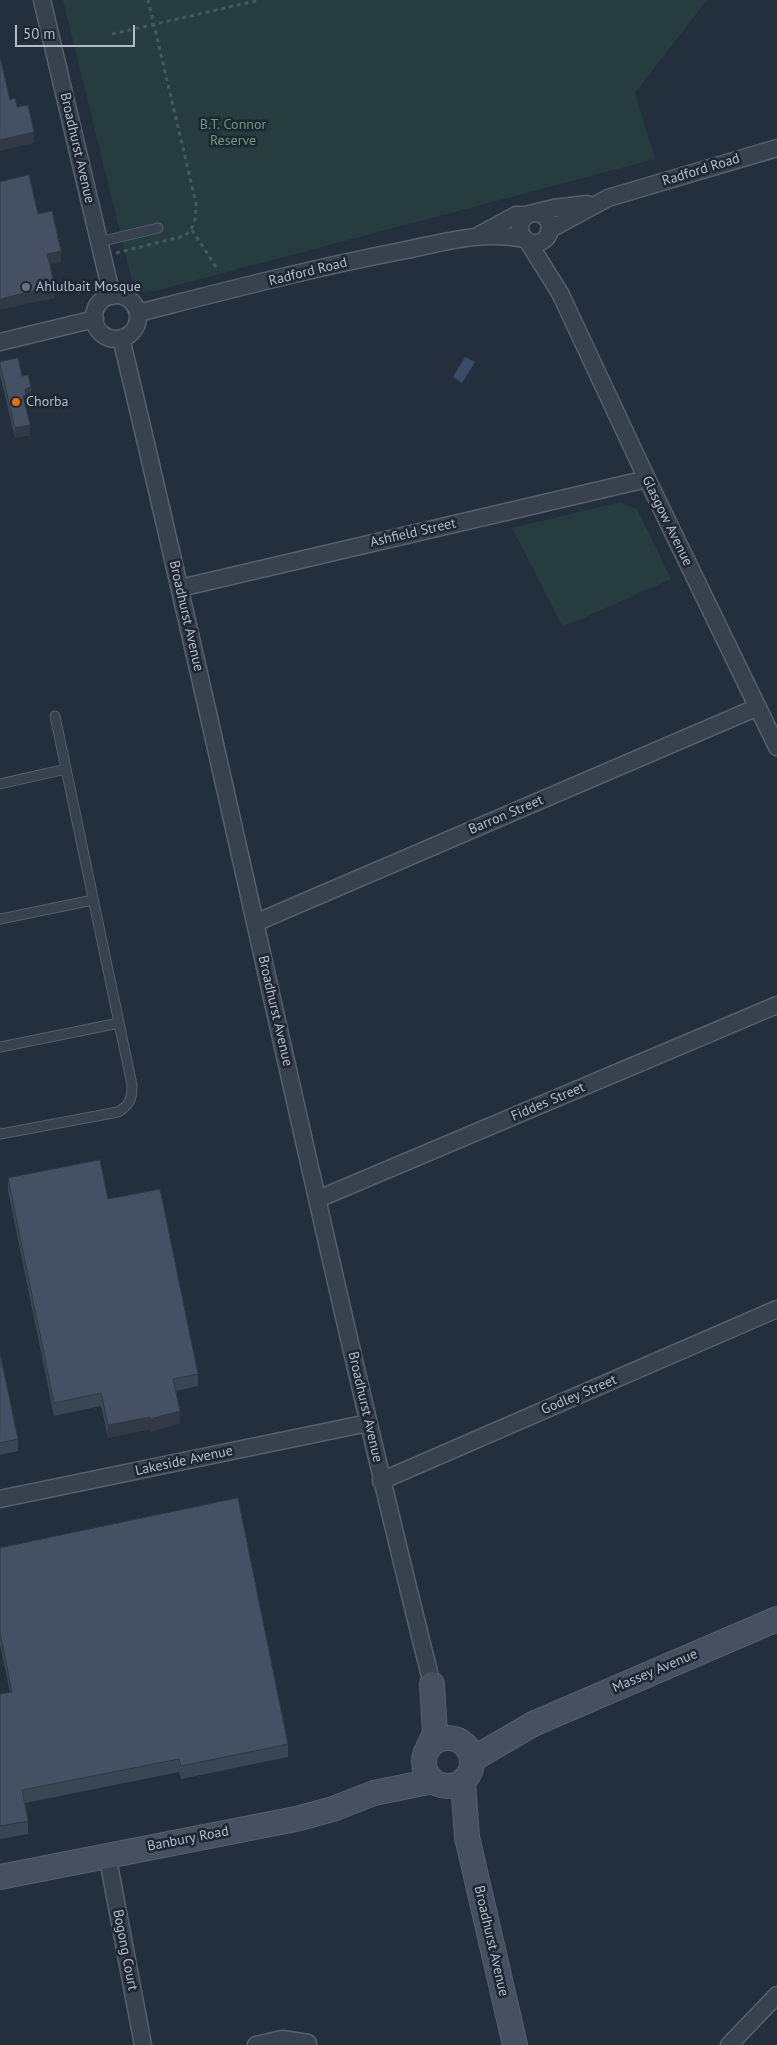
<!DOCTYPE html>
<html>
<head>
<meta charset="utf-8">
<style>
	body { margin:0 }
	#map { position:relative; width:777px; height:2045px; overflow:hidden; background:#242f3e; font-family:"PT Sans",sans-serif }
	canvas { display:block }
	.scale { position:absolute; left:15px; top:25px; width:120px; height:22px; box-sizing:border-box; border:2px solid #b4bcc9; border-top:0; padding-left:6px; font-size:15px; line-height:18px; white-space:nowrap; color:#b4bcc9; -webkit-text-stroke:4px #1d2633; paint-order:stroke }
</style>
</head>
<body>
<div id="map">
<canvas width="777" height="2045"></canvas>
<div class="scale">50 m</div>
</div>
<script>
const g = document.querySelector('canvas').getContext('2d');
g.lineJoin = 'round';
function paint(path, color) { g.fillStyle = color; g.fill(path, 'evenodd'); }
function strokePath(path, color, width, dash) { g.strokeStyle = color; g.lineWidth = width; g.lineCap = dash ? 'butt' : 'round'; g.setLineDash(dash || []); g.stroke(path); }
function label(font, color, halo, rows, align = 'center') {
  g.font = font + ' "PT Sans",sans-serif'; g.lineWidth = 5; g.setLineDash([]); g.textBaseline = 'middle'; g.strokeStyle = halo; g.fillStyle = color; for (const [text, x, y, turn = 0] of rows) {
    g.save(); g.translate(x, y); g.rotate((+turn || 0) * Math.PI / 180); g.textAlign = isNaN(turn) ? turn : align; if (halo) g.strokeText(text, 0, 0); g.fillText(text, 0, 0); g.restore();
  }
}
paint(new Path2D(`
	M63,0H707L635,93L655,159L155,291L135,293Z
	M621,502L637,509L671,579L563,627L512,528Z`), '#263c3f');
paint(new Path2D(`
	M465,357L475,362L462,383L453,377Z`), '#394c67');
const lane = new Path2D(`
	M99,242L158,228
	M0,784L66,769
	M0,919L93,900
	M0,1047L119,1023
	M0,1134L118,1112C130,1105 132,1099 132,1085L55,716`);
const street = new Path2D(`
	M42,0L112,296
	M533,213L554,208L587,204
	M520 228a15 15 0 1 1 30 0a15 15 0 1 1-30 0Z
	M549,230L608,198L777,148
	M479,235L516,215H528
	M528,242L560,293L647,479L777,747
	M94 317a22 22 0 1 1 44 0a22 22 0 1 1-44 0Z
	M138,313C225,291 313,268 401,251C442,243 482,230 524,239
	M121,338C229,786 320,1238 432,1684
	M0,342L95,319
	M180,588L647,479
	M255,923L758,707
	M318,1199L777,1005
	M381,1481L777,1309
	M0,1499L368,1423
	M107,1854L143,2045
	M256,2045L282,2039L308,2043
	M729,2045L777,1995`);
const secondary = new Path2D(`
	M424 1762a24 24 0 1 1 48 0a24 24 0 1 1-48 0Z
	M428,1748L435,1733L432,1684
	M473,1759L533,1724L777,1619
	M463,1782L467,1837L515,2045
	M0,1877L296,1819L333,1809L374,1793L433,1781`);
strokePath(lane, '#565f6c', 11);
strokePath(street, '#565f6c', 19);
strokePath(secondary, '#565f6c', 26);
strokePath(new Path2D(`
	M112,34L260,0
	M192,230L218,270
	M116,253L184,236C196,227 196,216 196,203L148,0`), '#44595c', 3, [4, 4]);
strokePath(lane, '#38414e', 9);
strokePath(street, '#38414e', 16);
strokePath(secondary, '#465061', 24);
paint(new Path2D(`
	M0,362L22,376L31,397L26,398V405H25L30,435L15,438L0,375Z
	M8,1178L108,1199L198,1374V1386L176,1391L180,1423L150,1432V1429L108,1438L101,1406L54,1416L8,1191Z
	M0,1353L18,1439V1451L0,1455Z
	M0,1548L288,1744V1757L181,1779L179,1772L25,1803L28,1821V1834L0,1839V1694L10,1692L0,1645Z`), '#3b4654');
paint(new Path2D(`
	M34,132V143L0,151V140Z
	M61,251V262L47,265V254Z
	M55,286V298L0,310V299Z
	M31,387V397L26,398V405L23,406V396L25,389Z
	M30,425V435L15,438V428Z
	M180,1411V1423L150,1432V1419Z
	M150,1417V1429L108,1438V1425Z`), '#303945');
const building = new Path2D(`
	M0,57L10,100L15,98L17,107L28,105L34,132L0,140Z
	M29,175L38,214L52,211L61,251L47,254L55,286L0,299V182Z
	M18,358L22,376L28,375L31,387L25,389L26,395L23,396L30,425L15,428L0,365V362Z
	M100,1160L108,1199L160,1189L198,1374L173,1379L180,1411L150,1419V1417L108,1425L101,1393L54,1403L8,1178Z
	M0,1353L18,1439L0,1443Z
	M238,1498L288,1744L181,1766L179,1759L22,1790L28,1821L0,1826V1694L12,1692L0,1632V1548Z`);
paint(building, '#455162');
strokePath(building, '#303945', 1);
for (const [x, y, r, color] of [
	[26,287,5,"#6b7280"],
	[16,402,5,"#e8710a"]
]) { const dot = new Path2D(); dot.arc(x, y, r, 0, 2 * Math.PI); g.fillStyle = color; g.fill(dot); strokePath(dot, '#1d2633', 2); }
label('14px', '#6b9a76', '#1d2633', [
	["B.T. Connor",233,125],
	["Reserve",233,141]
]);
label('14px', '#b4bcc9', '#1d2633', [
	["Broadhurst Avenue",77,148,77],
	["Radford Road",701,170,-17],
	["Radford Road",308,272,-14],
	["Glasgow Avenue",667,521,64],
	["Ashfield Street",413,533,-13],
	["Broadhurst Avenue",186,616,77],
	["Barron Street",506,815,-23],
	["Broadhurst Avenue",275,1011,77],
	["Fiddes Street",548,1102,-23],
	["Godley Street",579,1395,-23],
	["Broadhurst Avenue",365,1407,77],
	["Lakeside Avenue",184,1461,-12],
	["Massey Avenue",655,1671,-23],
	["Banbury Road",188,1839,-11],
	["Broadhurst Avenue",491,1941,77],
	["Bogong Court",125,1950,79]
]);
label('14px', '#b4bcc9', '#1d2633', [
	["Ahlulbait Mosque",36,287],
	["Chorba",26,402]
], 'left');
</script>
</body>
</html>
